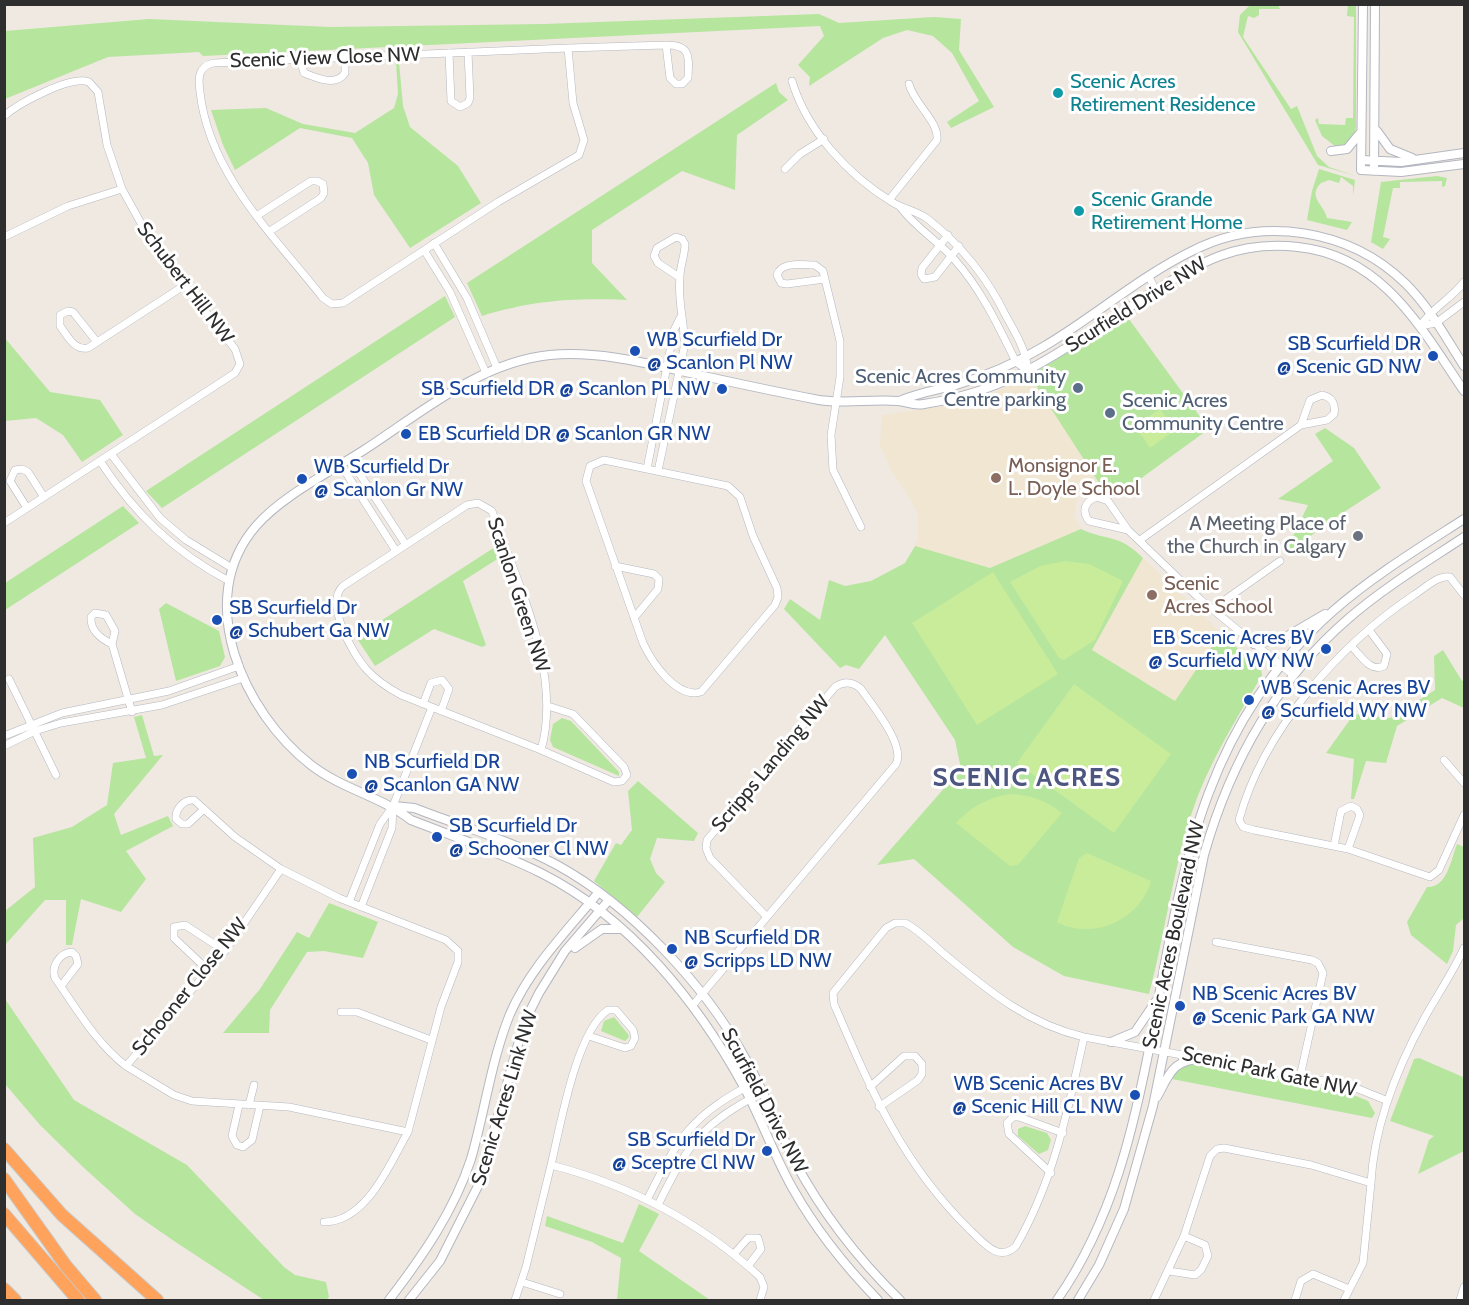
<!DOCTYPE html>
<html>
<head>
<meta charset="utf-8">
<style>
	body { margin:0 }
	#map { position:relative; width:1469px; height:1305px; overflow:hidden; background:#efe9e1; font-family:Cabin,sans-serif }
	canvas { display:block }
	.frame { position:absolute; inset:0; border:6px solid #2e2e2e; pointer-events:none }
</style>
</head>
<body>
<div id="map">
<canvas width="1469" height="1305"></canvas>
<div class="frame"></div>
</div>
<script>
const g = document.querySelector('canvas').getContext('2d');
g.lineJoin = 'round';
function paint(path, color) { g.fillStyle = color; g.fill(path, 'evenodd'); }
function strokePath(path, color, width, dash) { g.strokeStyle = color; g.lineWidth = width; g.lineCap = dash ? 'butt' : 'round'; g.setLineDash(dash || []); g.stroke(path); }
function label(font, color, halo, rows, align = 'center') {
  g.font = font + ' Cabin,sans-serif'; g.lineWidth = 6; g.setLineDash([]); g.textBaseline = 'middle'; g.strokeStyle = halo; g.fillStyle = color; for (const [text, x, y, turn = 0] of rows) {
    g.save(); g.translate(x, y); g.rotate((+turn || 0) * Math.PI / 180); g.textAlign = isNaN(turn) ? turn : align; if (halo) g.strokeText(text, 0, 0); g.fillText(text, 0, 0); g.restore();
  }
}
paint(new Path2D(`
	M1030,376L1101,486L1090,487L1078,496L1074,515L1081,529L990,568L915,546L918,538V514L907,493L891,470L880,445L882,415L953,405L988,395Z
	M1143,558L1221,633L1175,701L1091,650Z`), '#f0e6d1');
paint(new Path2D(`
	M1250,5H1278L1280,9H1259V15L1254,18L1248,16L1243,37L1291,109L1297,106L1317,156L1329,167L1356,176L1318,165L1238,32L1240,15Z
	M1348,5H1356V127C1354,139 1349,146 1336,147L1322,136L1315,120L1318,118L1319,124L1345,125L1346,118H1353L1354,17L1347,16Z
	M819,14L839,23L934,17L961,19L959,50L994,107L951,128L947,122L979,101L952,53L933,36L907,30L883,38L809,86L810,77L798,65L824,36L820,26L203,56L199,52L108,57L5,99V31L149,19L330,27L544,24Z
	M396,62H399L403,106L410,127L458,166L481,203L410,248L374,195L368,163L352,138L300,128L235,170L223,145L211,110L266,108L303,124L355,133L394,108L398,94Z
	M776,83L779,92L788,100L737,135L735,190L682,171L592,230V263L627,300C572,298 535,300 482,316L467,283Z
	M1319,169L1355,180L1353,196V186L1341,177L1339,183L1329,180L1321,183C1307,197 1324,204 1327,218L1352,222L1347,230L1307,220L1312,191Z
	M1437,176L1447,178L1445,186L1442,187V181L1400,182V188H1393L1383,237L1390,239L1383,249L1371,242L1381,182Z
	M445,296L455,317L162,508L146,491Z
	M1126,315L1209,429L1118,495L1112,490L1101,486L1030,376Z
	M4,337L50,392L100,400L123,435L82,462L63,435L36,418L5,421Z
	M1325,428L1354,448L1381,488L1324,525L1293,551L1288,547L1308,505L1278,499L1333,461L1315,434Z
	M123,506L139,523L5,610V583Z
	M1081,529C1109,542 1118,533 1143,558L1092,650L1175,701L1221,633L1261,670L1262,675C1240,713 1216,751 1199,793C1174,857 1167,927 1149,994L1064,976L1013,947L914,859L877,865L961,769L955,740L885,635L859,669L846,665L840,668L784,609L790,599L820,620L829,580L845,586L871,581L905,563L915,546L990,568Z
	M495,547L499,558L463,581L486,645L482,647L434,629L375,666L356,637Z
	M166,603L219,631L225,657L220,666L176,681L159,609Z
	M1443,650L1462,681L1464,680V708L1442,698L1397,726L1386,763L1366,761L1354,799H1351L1354,759L1326,753L1354,714L1390,718L1435,690L1434,656Z
	M142,715L154,756L163,755L114,814L121,835L168,816L173,826L126,851L146,879L121,912L81,899L72,945H66V900H45L5,945V911L35,887L33,838L72,827L107,805L113,763L146,758L134,717Z
	M562,718L571,721L619,772V776L553,747L550,740L553,724Z
	M638,781L698,833L694,841L657,838L650,859L656,873L665,882L637,917L594,881L616,843L621,845L632,830L628,791Z
	M1457,844L1464,847V918L1456,925L1453,951L1447,964L1411,935L1407,922L1427,887C1447,888 1451,860 1457,844Z
	M329,903L378,922L363,958L324,951L307,952L270,1010L269,1033H223L260,989L297,932L309,938Z
	M5,999L74,1100L187,1165L284,1267L295,1275L326,1282L329,1297L326,1300H264L174,1241L135,1214L83,1167L40,1125L5,1084Z
	M614,1017L628,1034L629,1037L625,1041L601,1031L604,1021Z
	M1419,1058L1463,1077L1464,1074V1151L1418,1174L1429,1140L1434,1136L1390,1121L1414,1059Z
	M1188,1064L1216,1066L1351,1094L1368,1101L1375,1113L1372,1118L1172,1079L1177,1071Z
	M1025,1126L1047,1133L1051,1140L1048,1150L1039,1154L1018,1136V1129Z
	M639,1204L659,1214L639,1251L710,1300H617L621,1258L592,1242L545,1226L547,1216L623,1243Z`), '#b6e59e');
paint(new Path2D(`
	M1160,409L1175,430L1150,448L1135,426Z
	M1065,561L1089,564L1123,581L1095,640L1064,660L1059,658L1010,582L1040,566Z
	M993,572L1058,674L977,725L912,623Z
	M1074,684L1171,754L1114,833L1017,763Z
	M1009,794C1031,795 1045,800 1062,813L1018,865L1010,866L956,823C972,806 986,799 1009,794Z
	M1087,853L1151,881C1140,920 1093,941 1057,922L1079,858Z`), '#c9ec9a');
const minor = new Path2D(`
	M568,48L573,103L584,140L579,155L498,202L343,303L332,304L323,298C274,236 209,174 200,92C198,78 198,67 213,63Z
	M568,48L666,45C691,45 689,56 688,78L682,84H676L670,78L666,45
	M449,53L451,101L460,107L468,103L470,98L468,52
	M300,59L304,73C317,78 336,87 345,73V57
	M792,81C807,131 848,175 892,202C905,210 918,211 929,220C963,247 987,277 1006,316C1016,334 1026,350 1028,371
	M4,116C19,103 71,75 89,82L98,92L107,145L122,189
	M785,169L800,154L824,139
	M889,200L937,140C939,121 914,104 909,84
	M901,208C916,228 937,240 954,259C981,289 998,325 1016,362L1028,371
	M258,215L311,181H317L323,184L324,193L321,198L270,231
	M948,235L922,268L921,274L924,279L935,277L959,246
	M4,237L68,206L122,189L153,245L235,349L240,364L235,373L4,523
	M434,243L467,298L497,368
	M424,250L450,292L486,373
	M1149,277L1156,291
	M825,279L787,284L781,283L777,275C781,261 802,265 815,265L823,271L840,341V377L831,435L833,470L861,527
	M1420,326C1432,308 1451,299 1464,282
	M1420,326L1436,323L1464,302
	M97,342L73,312L68,311L60,315V326C67,335 74,351 88,348L185,285
	M1322,395C1332,397 1336,404 1334,414L1327,420L1301,425L1310,400Z
	M111,454L160,518L186,540L232,568
	M350,459L406,545
	M604,460L728,486L740,497L753,536L777,588L778,597L775,605L701,692C676,699 652,662 643,643L586,481L590,466Z
	M100,461C134,513 174,552 229,581
	M341,465L396,551
	M647,469L674,330L680,318
	M658,471L684,348C686,325 677,303 680,277C680,266 685,255 685,244L682,239L676,237L657,248L654,256L658,263L679,277
	M1097,497L1108,501L1128,530L1089,521C1081,511 1085,501 1097,497Z
	M478,503L492,511C517,583 563,673 541,750L401,695C388,688 377,681 367,670C353,655 324,603 343,586L467,505Z
	M27,508L10,481L15,470L22,469L28,472L44,497
	M1128,530L1201,600L1293,675
	M1140,540L1301,425
	M615,566L654,574L659,579L658,589L634,618
	M1464,595L1450,577C1437,575 1424,589 1414,595C1339,645 1263,731 1239,820L1243,827L1254,830L1348,849L1430,877L1439,870L1464,815
	M1212,609L1280,561
	M112,644C101,639 90,630 91,617L95,613L106,615L115,631L112,644L132,712
	M1351,646C1361,655 1370,673 1384,666L1387,654L1369,630
	M9,679L56,775
	M423,704L431,683L442,680L449,689L441,711
	M4,736L62,713L169,691L239,666
	M4,746L35,731L61,723L162,705L243,678
	M541,750L614,782L622,781L627,775L624,767L573,714L548,706
	M1444,760L1464,783
	M204,809L188,824H182L176,819C175,809 184,799 194,800L235,837L281,869
	M1334,846L1341,811L1351,806L1357,809L1360,815L1348,849
	M281,869L339,898L446,940L458,951V962L441,1007L408,1132L289,1107L192,1101L174,1095L126,1066L225,951Z
	M349,902L380,824L393,806L432,707
	M361,907L392,828L393,806
	M1216,942L1312,960L1318,963L1323,973L1300,1077
	M209,971L174,938V927L185,925L225,951
	M61,986L78,964L76,956L72,952C59,953 51,967 55,978C77,1009 96,1043 126,1066
	M693,1005L708,987L896,764C906,745 872,705 861,689C853,682 844,681 835,687L707,840L706,848L710,858L767,917
	M341,1012H357L431,1040
	M1084,1037C1068,1110 1054,1180 1016,1246C999,1263 984,1243 971,1231C902,1164 871,1090 834,1004L833,993L886,928L895,923H905C921,931 935,947 949,958C991,993 1029,1024 1084,1037L1351,1086L1388,1101
	M870,1087L904,1056H915L922,1064V1074L918,1080L879,1107
	M239,1105L232,1136L237,1145L243,1147L252,1140L260,1106
	M249,1105L254,1085
	M551,1165C560,1128 576,1031 608,1010H616L633,1030L635,1038L631,1046L625,1048L589,1036
	M1051,1173L1009,1134L1007,1123L1013,1117H1019L1063,1133
	M1371,1183C1374,1125 1397,1068 1425,1017C1438,994 1453,972 1464,948
	M647,1200C679,1136 692,1114 758,1081
	M658,1205C688,1144 701,1124 763,1092
	M324,1222C367,1222 390,1163 408,1132
	M734,1254L748,1238H758L761,1249L748,1266
	M1169,1271L1195,1275L1201,1270L1208,1256L1205,1245L1184,1236
	M522,1282L560,1294
	M515,1300L526,1267L551,1165C629,1185 700,1222 760,1277L764,1287L760,1300
	M1154,1300L1184,1236L1210,1156L1217,1149L1224,1148L1311,1165L1371,1183L1363,1263L1344,1300
	M1295,1300L1301,1281L1313,1274L1349,1289
	M1460,1300L1464,1287`);
const tertiary = new Path2D(`
	M1363,4L1361,170L1401,172L1464,164
	M1377,131L1390,149L1412,158
	M1331,151L1347,149L1361,132
	M1362,160L1401,162L1464,153
	M1374,171L1375,4
	M899,401C917,393 936,390 956,385C986,376 1016,363 1043,347C1094,317 1139,277 1192,251C1262,215 1350,229 1406,284C1430,308 1446,338 1464,366
	M1254,644L1284,638L1325,614
	M394,806L414,808C461,826 512,841 557,865C630,905 705,985 745,1058C764,1091 777,1126 794,1160C822,1213 858,1259 900,1300
	M575,948L602,929H621
	M1111,1042L1135,1032L1156,1001
	M1157,1097C1171,1071 1172,1061 1203,1058
	M389,1300C422,1257 454,1211 471,1159C485,1111 491,1061 510,1014C530,968 566,932 598,893
	M409,1300L440,1261L479,1184L524,1023L539,993L565,951L608,901
	M878,1300C846,1267 816,1230 793,1189C774,1156 762,1120 744,1087C697,1001 630,918 541,873C499,852 455,837 411,820C380,796 342,789 311,765C244,713 192,600 256,526C282,496 330,472 364,450C421,413 480,362 550,355C594,351 638,361 681,371C726,381 772,391 819,400C845,404 871,399 898,401C907,402 914,406 924,404C964,398 1004,384 1039,364C1078,342 1114,317 1151,293C1201,262 1237,240 1298,247C1383,256 1421,328 1464,391
	M1057,1300C1113,1220 1134,1128 1152,1034C1182,871 1201,728 1333,611C1373,576 1419,548 1464,519
	M1078,1300L1099,1265L1124,1209L1153,1106L1204,855C1230,763 1277,680 1349,618C1385,587 1425,563 1464,537`);
const motorway = new Path2D(`
	M4,1149L62,1215L157,1300
	M4,1179L66,1266L95,1300
	M4,1214L78,1300
	M4,1289L15,1300`);
strokePath(minor, '#b4b7c1', 8);
strokePath(tertiary, '#b4b7c1', 10);
strokePath(motorway, '#c9c9c9', 14);
strokePath(minor, '#fff', 7);
strokePath(tertiary, '#fff', 8);
strokePath(motorway, '#ffa35c', 12);
for (const [x, y, r, color] of [
	[1058,93,6,"#0f9aa8"],
	[1079,211,6,"#0f9aa8"],
	[635,351,6,"#1a4fb4"],
	[1433,356,6,"#1a4fb4"],
	[1078,388,6,"#5c6f8a"],
	[722,389,6,"#1a4fb4"],
	[1110,413,6,"#5c6f8a"],
	[406,434,6,"#1a4fb4"],
	[996,478,6,"#8d6e63"],
	[302,479,6,"#1a4fb4"],
	[1358,536,6,"#6b7280"],
	[1152,595,6,"#8d6e63"],
	[217,620,6,"#1a4fb4"],
	[1326,649,6,"#1a4fb4"],
	[1249,700,6,"#1a4fb4"],
	[352,774,6,"#1a4fb4"],
	[437,837,6,"#1a4fb4"],
	[672,949,6,"#1a4fb4"],
	[1180,1006,6,"#1a4fb4"],
	[1135,1095,6,"#1a4fb4"],
	[767,1151,6,"#1a4fb4"]
]) { const dot = new Path2D(); dot.arc(x, y, r, 0, 2 * Math.PI); g.fillStyle = color; g.fill(dot); strokePath(dot, '#fff', 2); }
label('20px', '#2e2e2e', '#fff', [
	["Scenic View Close NW",325,58,-2],
	["Schubert Hill NW",185,283,53],
	["Scurfield Drive NW",1136,305,-32],
	["Scanlon Green NW",518,595,72],
	["Scripps Landing NW",771,764,-50],
	["Scenic Acres Boulevard NW",1174,935,-78],
	["Schooner Close NW",190,987,-51],
	["Scenic Park Gate NW",1269,1072,12],
	["Scenic Acres Link NW",505,1098,-73],
	["Scurfield Drive NW",764,1101,62]
]);
label('20px', '#0d838f', '#fff', [
	["Scenic Acres",1070,82],
	["Retirement Residence",1070,105],
	["Scenic Grande",1091,200],
	["Retirement Home",1091,223]
], 'left');
label('20px', '#164399', '#fff', [
	["WB Scurfield Dr",647,340],
	["@ Scanlon Pl NW",647,363],
	["SB Scurfield DR",1421,344,"right"],
	["@ Scenic GD NW",1421,367,"right"],
	["SB Scurfield DR @ Scanlon PL NW",710,389,"right"],
	["EB Scurfield DR @ Scanlon GR NW",418,434],
	["WB Scurfield Dr",314,467],
	["@ Scanlon Gr NW",314,490],
	["SB Scurfield Dr",229,608],
	["@ Schubert Ga NW",229,631],
	["EB Scenic Acres BV",1314,638,"right"],
	["@ Scurfield WY NW",1314,661,"right"],
	["WB Scenic Acres BV",1261,688],
	["@ Scurfield WY NW",1261,711],
	["NB Scurfield DR",364,762],
	["@ Scanlon GA NW",364,785],
	["SB Scurfield Dr",449,826],
	["@ Schooner Cl NW",449,849],
	["NB Scurfield DR",684,938],
	["@ Scripps LD NW",684,961],
	["NB Scenic Acres BV",1192,994],
	["@ Scenic Park GA NW",1192,1017],
	["WB Scenic Acres BV",1123,1084,"right"],
	["@ Scenic Hill CL NW",1123,1107,"right"],
	["SB Scurfield Dr",755,1140,"right"],
	["@ Sceptre Cl NW",755,1163,"right"]
], 'left');
label('20px', '#4e5e75', '#fff', [
	["Scenic Acres Community",1066,377],
	["Centre parking",1066,400],
	["Scenic Acres",1122,401,"left"],
	["Community Centre",1122,424,"left"]
], 'right');
label('20px', '#785e54', '#fff', [
	["Monsignor E.",1008,466],
	["L. Doyle School",1008,489],
	["Scenic",1164,584],
	["Acres School",1164,607]
], 'left');
label('20px', '#5b616d', '#fff', [
	["A Meeting Place of",1346,524],
	["the Church in Calgary",1346,547]
], 'right');
g.letterSpacing = '1.5px';
label('bold 26px', '#4d5680', '#fff', [
	["SCENIC ACRES",1027,778]
]);
g.letterSpacing = '0px';
</script>
</body>
</html>
